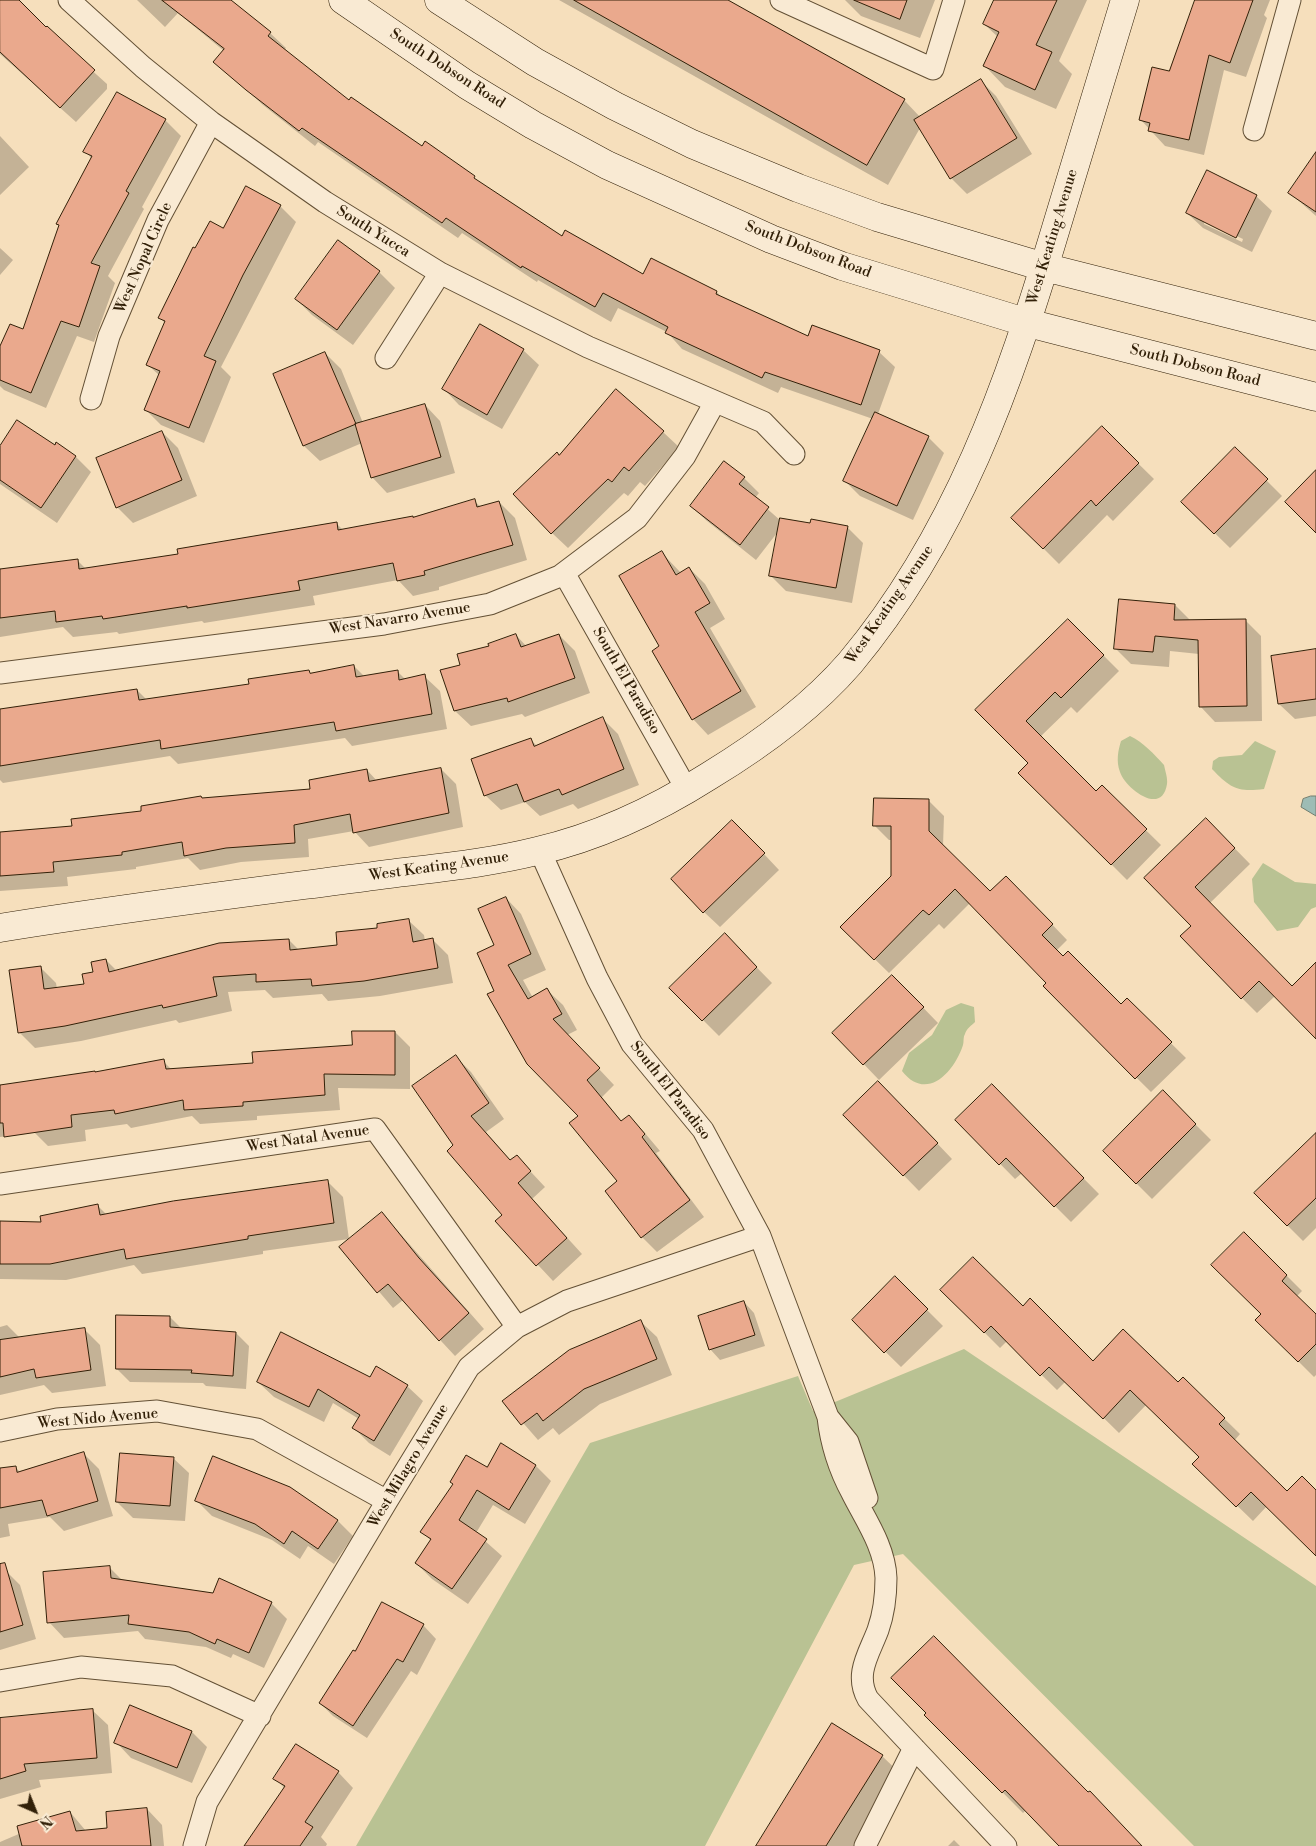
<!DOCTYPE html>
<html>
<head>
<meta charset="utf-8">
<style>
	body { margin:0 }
	#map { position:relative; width:1316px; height:1846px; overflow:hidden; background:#f6dfbc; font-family:"Libre Bodoni",serif }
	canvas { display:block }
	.north { position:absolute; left:10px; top:1786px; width:50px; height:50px; -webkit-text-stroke:4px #f9ead3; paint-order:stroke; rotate:136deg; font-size:14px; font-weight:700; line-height:20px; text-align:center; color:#322008 }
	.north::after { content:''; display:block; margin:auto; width:18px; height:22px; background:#322008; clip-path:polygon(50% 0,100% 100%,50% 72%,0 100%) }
</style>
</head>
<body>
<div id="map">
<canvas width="1316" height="1846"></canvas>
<div class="north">N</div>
</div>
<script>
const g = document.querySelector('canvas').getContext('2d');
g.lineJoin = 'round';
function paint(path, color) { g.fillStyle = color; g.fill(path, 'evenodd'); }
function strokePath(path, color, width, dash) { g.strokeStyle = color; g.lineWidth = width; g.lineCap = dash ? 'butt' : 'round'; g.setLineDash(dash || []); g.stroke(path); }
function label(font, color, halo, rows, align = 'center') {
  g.font = font + ' "Libre Bodoni",serif'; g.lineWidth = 4; g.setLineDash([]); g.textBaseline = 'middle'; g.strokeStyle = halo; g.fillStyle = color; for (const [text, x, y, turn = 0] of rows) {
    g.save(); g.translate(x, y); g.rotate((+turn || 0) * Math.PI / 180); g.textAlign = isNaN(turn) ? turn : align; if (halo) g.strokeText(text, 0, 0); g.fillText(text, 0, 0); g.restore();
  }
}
paint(new Path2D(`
	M1130,736C1143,742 1154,754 1164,765C1165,770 1168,779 1167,784C1162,817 1125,788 1120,772C1116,761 1118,751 1121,741Z
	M1255,741L1276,751L1264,789C1238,792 1231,789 1212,769L1213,761L1219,757L1242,755Z
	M1263,863L1295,882L1316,884V907L1311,909L1298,927L1277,931L1254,902L1252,879Z
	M961,1003L974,1007L975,1022C972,1025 966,1029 965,1034C963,1037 964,1042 963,1045C954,1073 926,1102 902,1071L909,1053L932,1035L946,1010Z
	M964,1349L1316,1586V1846H1194L903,1554L854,1565L705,1846H356L590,1443L798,1376L813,1411Z`), '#b9c293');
const water = new Path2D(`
	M1311,796H1316V816L1301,807L1303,799Z`);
paint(water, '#9dbcb5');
strokePath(water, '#727e70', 1);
paint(new Path2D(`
	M0,0H18L46,29L107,84V89L76,122L0,54Z
	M137,0H229L270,33L286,48L284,50L349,101L422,148L426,143L483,185L562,238L643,276L651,259L717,292L722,298L809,338L879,352L895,367L878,414L928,437L944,453L913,520L860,496L845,481L873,419L781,387L778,393L682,349L667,332L618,308L611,322L538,280L537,282L462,233L458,238L318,142L315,146L263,105L215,61L224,51L178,13L165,27Z
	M559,0H725L904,100L921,118L981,81L996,96L1032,154L967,194L951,178L920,128L888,185Z
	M845,0H935L920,38L861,16Z
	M995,0H1087L1059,61L1072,74L1056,109L1005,87L985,66L998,37L984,24Z
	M1196,0H1270L1264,15L1267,18L1246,77L1224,70L1204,155L1165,146L1141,120L1170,72Z
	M165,120L181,136L142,207L144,209L108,276L115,283L94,342L77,336L46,408L4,390L0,386V349L24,331L60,226L58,224L92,159L85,151Z
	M0,136L29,167L0,195Z
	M1316,154V216L1290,193Z
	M1256,196L1272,211L1252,252L1203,228L1187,213ZM1204,221L1243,239L1242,242L1204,224Z
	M280,206L296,222L221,367L231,377L204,443L161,425L146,410L160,376L148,365L165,323L160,318L195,250L224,230Z
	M338,242L379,272L395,288L353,345L312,315L296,299Z
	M0,248L13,260L0,275Z
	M523,350L539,365L502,429L459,405L444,389Z
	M325,353L341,369L363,423L425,405L440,421L455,473L387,493L372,477L362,443L320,461L304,446L275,374Z
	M1102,428L1154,479L1113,521L1107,515L1059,564L1013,518Z
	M162,432L178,448L197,496L133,523L117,507Z
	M663,432L679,447L645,486L640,482L628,496L624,493L568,548L552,533L560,456Z
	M57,444L76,457L91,472L57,523L0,484V448L55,446Z
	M1235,449L1282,496L1230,548L1183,502Z
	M744,478L759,493L755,498L781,521L847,527L863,543L852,603L786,591L771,576L780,529L756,560L707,521L691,506Z
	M474,501L481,507L499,502L515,518L527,560L439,587V590L413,596L398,580L313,596L315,605L204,623L202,621L119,634L117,632L73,637L63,627L0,637V568L2,570L77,560L86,569L179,555L336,523L343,530L414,518Z
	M662,553L681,573L689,568L705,584L725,619L710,628L756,707L708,735L693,719L661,647Z
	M1175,605L1191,621L1245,620L1261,636L1262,721L1215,722L1200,706L1199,654L1170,651L1169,667L1131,664L1115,648Z
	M1068,620L1119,671L1077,713L1071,707L1040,737L1096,793L1102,787L1161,845L1127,880L1020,773L1029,763L977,710Z
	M516,635L527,647L559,635L575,651L590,693L525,717L522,714L471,726L455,711L441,671L461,666L490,647Z
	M1316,651V716L1295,719L1279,704Z
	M354,666L365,677L397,671L406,680L424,676L440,691L447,729L352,746L345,738L178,764L170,756L3,783L0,780V710L137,690L147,700L250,685L309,671L311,674Z
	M603,719L618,734L639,785L578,809L573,804L540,816L525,802L501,810L485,795L530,739L537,746Z
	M441,769L456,784L463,827L369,847L354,831L308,839L309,857L241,862L200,870L188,858L136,867V869L67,877L68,886L0,891V833L73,827L202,799L312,790L367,770L377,781Z
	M929,801L944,816L943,846L990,893L1021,892L1067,940L1056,951L1121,1006L1127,1000L1186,1058L1151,1092L1044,986L1048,983L970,903L944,929L939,924L889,973L842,927L892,876V840H889L874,825Z
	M1206,819L1250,864L1210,903L1292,988L1316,964V1037L1275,996L1257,1013L1242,998L1193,926L1146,878Z
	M748,837L779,870L720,927L704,912Z
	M506,898L521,914L546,970L523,980L533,998L547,990L563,1005L577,1030L567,1035L614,1085L602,1097L622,1122L629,1116L644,1132L660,1151L656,1153L704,1217L657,1252L642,1237L619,1182L580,1116L495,991L496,945Z
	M408,920L424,935L425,941L433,940L448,955L453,983L380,996L328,1001L322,994L273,998L265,990L228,992L232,1011L179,1023L176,1020L81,1041L35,1048L19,1032L40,967L56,983L57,989L86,985L106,960L117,971L289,940L299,950L339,947Z
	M725,935L772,983L719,1036L671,988Z
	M908,992L938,1023L879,1080L834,1033Z
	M395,1032L410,1047V1089L338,1088L340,1110L257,1116V1120L200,1124L192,1116L131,1128L127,1124L85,1130L86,1141L48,1146L33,1131L96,1073L163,1061L172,1070L254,1064L353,1046Z
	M456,1057L471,1072L504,1119L486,1132L511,1161L517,1157L545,1187L532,1199L582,1254L553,1281L497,1221L504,1215L455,1145Z
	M992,1086L1099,1194L1071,1222L1022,1173L1015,1179L957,1120Z
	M0,1092L15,1135L0,1137Z
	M1163,1092L1211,1140L1152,1199L1104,1151Z
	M894,1098L952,1159L919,1191L845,1115Z
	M1316,1137V1228L1303,1241L1287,1225Z
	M327,1181L343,1197L349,1239L263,1251V1254L142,1274L134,1265L66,1280L0,1279V1223H43L97,1205L107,1215Z
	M382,1213L484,1329L455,1356L403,1300L393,1308L341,1247Z
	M1244,1233L1302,1291L1296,1297L1316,1316V1375L1314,1377L1257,1320L1263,1314Z
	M895,1278L943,1326L901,1367L853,1320Z
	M942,1290L1023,1308L1093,1363L1178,1383L1183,1378L1240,1434L1234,1441L1287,1493L1316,1492V1555L1267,1506L1253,1521L1194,1464L1200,1457L1146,1405L1119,1433L1066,1381L1057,1390L1007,1341L1000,1348Z
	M744,1302L754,1313L765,1346L720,1360L710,1349Z
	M170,1317L182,1329L236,1333L249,1346L246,1389L206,1386L203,1383L130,1382L117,1369Z
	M641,1322L657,1337L672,1375L600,1404L559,1435L553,1428L538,1440L504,1401Z
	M7,1325L20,1338L84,1329L100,1345L106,1386L52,1393L44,1385L0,1395V1327Z
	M370,1379L407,1386L423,1401L390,1456L369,1443L354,1428L359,1419L333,1403L324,1422L274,1397L258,1382Z
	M84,1454L99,1469L113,1516L64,1531L50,1517L8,1524L10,1536L0,1538V1470L15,1467L21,1473Z
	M173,1458L189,1473L185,1521L133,1518L117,1502Z
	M536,1466L551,1481L525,1524L493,1505L476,1533L502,1556L468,1604L432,1579L416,1563L431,1541L422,1531L454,1485L487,1469Z
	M289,1488L338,1521L353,1536L334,1564L308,1546L300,1559L272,1540L212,1516L197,1501Z
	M109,1567L123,1581L271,1603L287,1619L264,1668L233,1654L231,1658L206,1647L145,1639L138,1631L64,1638L49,1622Z
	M6,1571L20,1585L36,1639L0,1650V1573Z
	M423,1625L436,1639L417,1675L411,1671L367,1738L333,1716L320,1703Z
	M131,1707L192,1732L207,1747L192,1783L131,1758L116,1742Z
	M92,1710L108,1725L112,1773L39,1780L41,1787L0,1799V1719Z
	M926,1715L1088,1794L1141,1846H1060L1026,1810L1023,1813Z
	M882,1756L903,1776L860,1846H758Z
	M338,1772L353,1788L321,1837L327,1844L326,1846H246L285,1789L275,1778Z
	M147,1809L162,1825L164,1846H0V1842L70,1812L86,1831L108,1829Z
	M954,1840L960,1846H948Z`), '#0003');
const building = new Path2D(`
	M0,0H19L46,27L47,26L95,70L60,108L0,52Z
	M162,0H231L271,32L268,36L349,100L351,97L422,146L425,141L475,176L474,178L562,236L565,230L643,274L651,258L717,291L716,294L808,336L812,325L880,350L861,405L765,372L762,378L665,333L668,327L603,293L595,307L522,266L521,268L446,218L442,223L302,128L299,131L246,90L213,62L224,49Z
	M574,0H728L905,99L867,165Z
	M854,0H907L900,19Z
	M994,0H1057L1036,45L1052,52L1035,90L983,66L999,32L983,24Z
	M1195,0H1253L1230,63L1209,55L1189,140L1148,131L1150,123L1139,120L1152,67L1169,71Z
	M981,79L1017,138L950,179L914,120Z
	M117,92L166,119L126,191L129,193L91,263L100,266L79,327L61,321L31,393L0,380V346L10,324L23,329L59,225L56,224L92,156L83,152Z
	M1316,152V212L1288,193Z
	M1207,170L1257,195L1236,238L1186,213Z
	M246,186L281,205L243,275L204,356L216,361L189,428L144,410L160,371L146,365L165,321L158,318L193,247L195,248L210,221L223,228Z
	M338,240L380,271L337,330L295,299Z
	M480,324L524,349L487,415L442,389Z
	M325,352L356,424L303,446L273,374Z
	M616,389L664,431L629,471L624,467L612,482L608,479L551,534L513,494L557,452L559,455Z
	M425,404L441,457L371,478L355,424Z
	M875,412L929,436L897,506L843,481Z
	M17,420L55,445L56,442L76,456L41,508L0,480V446Z
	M1102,426L1139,463L1096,506L1091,500L1043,549L1011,518Z
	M162,431L182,480L116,508L96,458Z
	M1235,447L1268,479L1214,534L1181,502Z
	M724,461L745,477L739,484L769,507L740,545L690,506Z
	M1316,470V533L1285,502Z
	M475,499L477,507L499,501L513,545L424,571L425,575L397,581L393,563L298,581L300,590L187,608V606L103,619L102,616L56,622L55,611L0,618V569L78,559L79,569L178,554L177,549L337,522L338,530L413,516V517Z
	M780,518L810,523L811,519L848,526L836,588L769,576Z
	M662,551L676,575L689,567L710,603L695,612L741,691L692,720L652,651L659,646L619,576Z
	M1119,599L1175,604L1174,620L1246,619L1247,706L1199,707L1198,640L1155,636L1153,652L1114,649Z
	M1068,619L1104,655L1061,698L1055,692L1026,721L1096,791L1102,785L1147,829L1111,865L1018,773L1028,763L975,710Z
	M516,634L521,647L559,634L575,678L508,702L507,698L454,711L440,670L460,665L457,654L489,646L488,644Z
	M1316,649V699L1278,704L1271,656Z
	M354,665L356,677L398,670L399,680L425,674L432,714L336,731L334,722L161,749L160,740L0,766V709L137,689L139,700L249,684L248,679L309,670L310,673Z
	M603,717L624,769L562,795L559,789L524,802L517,784L484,796L471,759L531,738L534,746Z
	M441,768L449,813L353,833L350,814L294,825L295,843L226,848L184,856L182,842L122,852V855L53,862L54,872L0,876V832L72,826L71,819L141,811V806L201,796L202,798L310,789L309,780L367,769L369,781Z
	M874,798L929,799V831L990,891L1006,876L1053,924L1042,935L1063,956L1068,951L1121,1004L1127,998L1172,1042L1135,1079L1043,986L1046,983L955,889L929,915L923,910L874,960L840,927L891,876V826H873Z
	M1206,818L1235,848L1195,887L1292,986L1316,962V1039L1259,981L1241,999L1180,936L1191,926L1144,878Z
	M732,820L765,853L703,913L671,879Z
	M506,897L531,954L508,965L528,999L547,988L562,1014L553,1019L600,1068L587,1080L621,1121L629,1115L645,1134L642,1137L690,1200L641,1238L605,1191L617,1181L569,1123L578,1116L527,1064L487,994L494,991L477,953L494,945L478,909Z
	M409,919L413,942L433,938L438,968L364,981L312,986L311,979L256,982V974L213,977L217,996L163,1008L162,1005L65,1026L18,1033L9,970L41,966L44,989L84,984L82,974L93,972L91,962L106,959L109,972L219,943L289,939L290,950L337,945L336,932L377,928V924Z
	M725,933L757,967L702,1021L669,988Z
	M892,975L924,1007L863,1065L832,1033Z
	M352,1031H395V1075L324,1074L325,1095L243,1102V1106L184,1110L183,1100L115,1114L114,1110L71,1115L72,1127L4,1137L3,1123H0V1085L95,1071V1072L164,1059L166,1069L253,1063L252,1052L352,1045Z
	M456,1055L489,1103L471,1116L510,1160L517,1155L531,1171L518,1183L567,1238L536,1266L495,1221L502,1215L447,1151L453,1145L412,1086Z
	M878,1081L938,1143L903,1176L843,1115Z
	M992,1084L1084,1178L1054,1207L1006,1158L999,1165L955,1120Z
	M1163,1090L1196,1124L1136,1184L1103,1151Z
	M1316,1133V1198L1287,1226L1254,1193Z
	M328,1180L334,1223L248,1236V1239L126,1259L124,1249L50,1264H0V1221L41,1222L40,1216L98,1204L100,1215L173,1201Z
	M382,1212L419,1258L469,1313L439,1341L388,1284L377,1293L339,1247Z
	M1244,1232L1287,1275L1282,1281L1316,1314V1344L1298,1362L1255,1320L1261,1314L1211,1265Z
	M973,1257L1023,1306L1030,1298L1093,1361L1123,1329L1178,1382L1183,1377L1225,1418L1219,1424L1287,1491L1302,1476L1316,1490V1556L1251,1492L1236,1507L1192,1464L1199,1457L1130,1390L1103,1419L1049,1367L1040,1376L991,1326L984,1333L940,1290Z
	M895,1276L928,1309L884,1353L852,1320Z
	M744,1301L755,1335L709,1350L698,1316Z
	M116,1315L170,1316V1327L236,1332L233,1376L191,1373L192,1370L116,1369Z
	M641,1320L657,1359L584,1389L543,1421L537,1413L521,1425L502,1401L569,1350Z
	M85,1328L91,1370L36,1378L34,1369L0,1377V1340Z
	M281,1332L370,1377L376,1366L408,1385L374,1441L352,1428L360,1415L318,1389L309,1407L257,1382Z
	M501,1443L536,1465L509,1510L477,1490L459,1520L487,1539L452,1589L415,1563L431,1539L420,1532L453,1484L450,1482L466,1455L487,1467Z
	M84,1452L98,1501L47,1516L42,1500L0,1508V1468L16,1466L17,1472Z
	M120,1453L174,1457L170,1506L116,1502Z
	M213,1456L290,1487L338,1520L318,1549L292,1531L284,1544L255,1524L195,1501Z
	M5,1563L23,1625L0,1632V1564Z
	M110,1566L111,1578L213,1593L219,1578L272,1602L249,1653L217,1639L215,1644L189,1632L128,1624L129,1615L47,1623L43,1572Z
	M382,1602L424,1624L403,1662L397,1659L353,1726L319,1703L353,1650L355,1651Z
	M934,1636L1088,1792L1090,1791L1142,1846H1059L1005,1790L1002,1793L924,1715L926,1713L891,1678Z
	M130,1705L192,1731L177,1768L114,1743Z
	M93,1709L97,1758L24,1764L26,1771L0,1779V1718Z
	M832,1723L883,1755L826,1846H756Z
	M296,1744L339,1771L305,1822L313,1827L300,1846H244L285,1786L273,1779Z
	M147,1808L151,1846H22L17,1826L70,1811L76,1831L107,1828L106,1812Z`);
paint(building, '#eaa98d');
strokePath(building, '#322008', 1);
const street = new Path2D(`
	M69,0L143,67L211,122L325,202L440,273L588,347L763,422L794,454
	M781,0L933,69L954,0
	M1254,130L1290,0
	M386,358L440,273
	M91,399L109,336L158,220L211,122
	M564,573L687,790
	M0,673L384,624L490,604L560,576L637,518L685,456L715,402
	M540,851L597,978L632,1044L703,1130L760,1236L828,1417C831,1444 839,1469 852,1493C865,1519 885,1547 886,1578C886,1596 884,1613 878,1630C869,1654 854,1674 868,1699L1006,1846
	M0,1184L375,1129L517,1327
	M828,1417L848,1442L867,1498
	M0,1431L57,1419L157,1411L257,1429L387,1501
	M0,1681L81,1667L172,1676L260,1716
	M194,1846L207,1802L387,1501L469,1367L517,1327L567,1301L760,1236
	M865,1846L914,1748`);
const secondary = new Path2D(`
	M343,0L467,85L533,125L607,165L771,239L842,266L1028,323L1316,397
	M439,0L535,62L615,106L692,144L798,188L877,217L1044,267L1316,336
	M0,928C122,908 244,893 366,877C423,869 481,865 537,851C598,837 657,809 709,776C760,745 811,708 850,663C957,535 1009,385 1056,228C1079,152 1102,76 1125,0`);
strokePath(street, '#635035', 23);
strokePath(secondary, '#322008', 29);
strokePath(street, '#f9ead3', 21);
strokePath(secondary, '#f9ead3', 28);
label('15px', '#322008', '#f9ead3', [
	["South Dobson Road",447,69,33],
	["South Yucca",373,232,32],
	["West Keating Avenue",1053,237,-73],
	["South Dobson Road",808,250,21],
	["West Nopal Circle",144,258,-66],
	["South Dobson Road",1195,366,14],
	["West Keating Avenue",890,605,-55],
	["West Navarro Avenue",400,619,-9],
	["South El Paradiso",626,681,60],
	["West Keating Avenue",439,867,-8],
	["South El Paradiso",670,1091,52],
	["West Natal Avenue",308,1139,-8],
	["West Nido Avenue",98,1419,-5],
	["West Milagro Avenue",409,1466,-59]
]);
</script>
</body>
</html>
